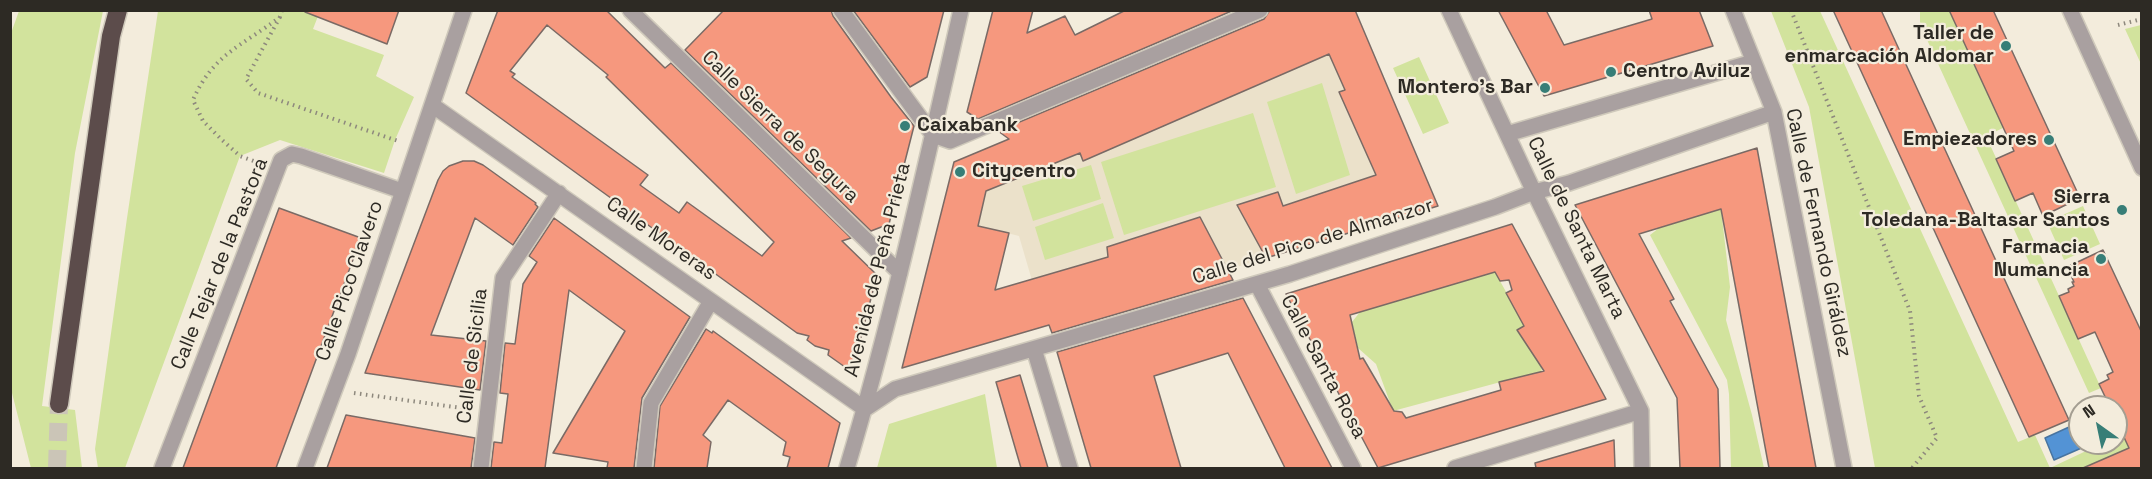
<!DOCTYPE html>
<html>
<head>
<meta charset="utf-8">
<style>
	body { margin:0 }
	#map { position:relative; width:2152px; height:479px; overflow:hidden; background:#f3ecdc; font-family:"Space Grotesk",sans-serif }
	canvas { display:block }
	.frame { position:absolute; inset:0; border:12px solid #2d2a24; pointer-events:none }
	.north { position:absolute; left:2068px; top:395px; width:60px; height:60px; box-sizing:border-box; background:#f3ecdc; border:2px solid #a49e92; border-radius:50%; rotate:327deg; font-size:16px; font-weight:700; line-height:24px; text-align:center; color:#2d2a24 }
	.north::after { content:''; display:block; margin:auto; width:21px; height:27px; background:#377e77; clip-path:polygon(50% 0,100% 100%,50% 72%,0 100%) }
</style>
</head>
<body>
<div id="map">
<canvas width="2152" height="479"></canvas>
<div class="frame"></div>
<div class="north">N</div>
</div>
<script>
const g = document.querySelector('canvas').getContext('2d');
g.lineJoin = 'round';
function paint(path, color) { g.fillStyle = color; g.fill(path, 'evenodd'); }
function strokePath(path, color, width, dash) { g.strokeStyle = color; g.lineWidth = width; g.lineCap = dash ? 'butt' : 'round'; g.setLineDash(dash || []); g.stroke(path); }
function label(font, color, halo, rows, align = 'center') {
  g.font = font + ' "Space Grotesk",sans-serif'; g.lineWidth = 4.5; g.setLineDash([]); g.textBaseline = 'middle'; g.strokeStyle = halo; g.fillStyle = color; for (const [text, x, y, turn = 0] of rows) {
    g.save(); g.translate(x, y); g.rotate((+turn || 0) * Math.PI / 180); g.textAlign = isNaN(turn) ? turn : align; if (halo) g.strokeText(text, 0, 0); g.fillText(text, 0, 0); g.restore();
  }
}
paint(new Path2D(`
	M1309,10L1355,11L1438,206L1045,325L1019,236L940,216L954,162Z`), '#ebe1ca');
paint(new Path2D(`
	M19,11H103L75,153L42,406L75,410L82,468H31L11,389L10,36Z
	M158,11H320L313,29L384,55L376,76L414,97L395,140L384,173L280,140L240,156L125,468H98L95,449L127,218Z
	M1771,11H1820L2018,442L2035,435L2050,468L2103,443H2116V427L2119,426L2129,448L2083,468H1875L1809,107Z
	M1920,11H1956L2003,128L1986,136L2101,388L2089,393L1923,31L1920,22Z
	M2141,25H2142L2141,64L2125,29Z
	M1419,57L1449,123L1423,134L1393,68Z
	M1322,83L1350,175L1296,194L1267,102Z
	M1253,113L1276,187L1124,235L1101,162Z
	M1091,165L1101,199L1033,221L1022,186Z
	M1103,203L1114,238L1045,260L1035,227Z
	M2083,206L2100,244L2064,260L2047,222Z
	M1721,209L1730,287L1726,320L1752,415L1764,468H1731L1729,394L1727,380L1650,235L1659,228Z
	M1495,272L1525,326L1517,330L1523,339L1539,353L1543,379L1508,380L1393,411L1376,364L1358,348L1352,322L1360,312Z
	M985,394L997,468H877L889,424Z`), '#d2e39d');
const water = new Path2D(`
	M2080,422V443H2093L2054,460L2045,438Z`);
paint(water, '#5393d5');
strokePath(water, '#4874a0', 1.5);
const building = new Path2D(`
	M306,10H399L387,44L305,12Z
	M498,10H606L665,68L671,63L851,238L842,241L877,275L852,372L828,355L829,350L815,346L807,340L809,336L797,333L466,93ZM547,25L608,75L606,77L774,242L762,256L687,202L679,213L640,185L648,175L512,77L515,74L510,71Z
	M724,10H831L833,16L891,97L914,126L889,224L871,231L685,50Z
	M853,10H944L927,77L910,87Z
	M993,10H1033L1027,33L1065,16L1075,35L1126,10H1234L978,119L967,112Z
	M1270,10H1355L1438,206L1266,258L1237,205L1278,192L1283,206L1376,175L1339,92L1345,90L1329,54L1083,161L1080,153L986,191L978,226L1009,233L995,290L1108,257L1107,247L1200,217L1233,280L1052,333L1049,325L902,368L954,162L1009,139L998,131L1264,19Z
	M1498,10H1546L1564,45L1652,19L1649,10H1699L1713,46L1544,96Z
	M1833,10H1881L2069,420L2029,437Z
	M1949,10H1993L2080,198L2043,216L2033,193L2015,201L1996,159L2014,151Z
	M1757,148L1816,468H1769L1721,209L1639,234L1674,299L1670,301L1718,389L1720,468H1680L1677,398L1575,205Z
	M463,161H474L483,165L536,203L535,204L538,207L513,245L475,218L431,335L486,341L480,390L365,373L438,180L443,171L449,166Z
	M279,208L361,238L276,468H183Z
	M554,218L690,317L642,398L634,468H607L608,462L553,453L625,331L569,290L545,468H491L494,442L502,443L508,394L500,393L505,343L515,344L523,284L537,262L529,256Z
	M1512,224L1606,399L1378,468L1286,294ZM1495,272L1500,281L1509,280L1512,290L1506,293L1524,326L1517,330L1544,371L1499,382L1501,390L1406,418L1402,412L1394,411L1363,358L1360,359L1350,315Z
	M2103,250L2142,333V468H2083L2129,448L2116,420V407H2110L2099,384L2109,379L2107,375L2113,372L2095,332L2078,339L2059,296L2069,292L2068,289L2074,286L2072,282H2074L2067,267Z
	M1243,298L1332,468H1285L1228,353L1154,376L1181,468H1091L1057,352Z
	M706,329L712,333L713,331L840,423L828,468H787L790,457L783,455L786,442L728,400L703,435L711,442L707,468H654L660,406Z
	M1020,375L1048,468H1021L996,382Z
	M346,415L475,438L471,468H327Z
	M1614,440L1615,468H1536L1535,463Z`);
paint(building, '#f6987e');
strokePath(building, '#7a6a65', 1.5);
strokePath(new Path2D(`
	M57,468L59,404`), '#cbc5b7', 18, [18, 9]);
const minor = new Path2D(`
	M630,10L900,273
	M841,10L933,135L950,141L1260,10
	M1449,10L1534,192L1641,411L1642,468
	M1733,10L1774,112L1844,468
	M2070,10L2142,168
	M432,105L865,409
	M1507,134L1753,62
	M1257,284L1353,468
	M1034,349L1070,468
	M865,409L895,389L1290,274L1495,207L1534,192L1569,183L1774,112
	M162,468L281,160L292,154L301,156L402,191
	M305,468L348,354L464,10
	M481,468L503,278L559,193
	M644,468L651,403L711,301
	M847,468C892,318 926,164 961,10
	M1455,468L1641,411`);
const highway = new Path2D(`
	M59,404L111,36L118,10`);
strokePath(minor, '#cfc9bb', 18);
strokePath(highway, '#cfc9bb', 21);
strokePath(new Path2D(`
	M1791,10L1910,311L1919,396L1937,438L1912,468
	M280,17L246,79L258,93L398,141
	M2118,25L2142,19
	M259,163L240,156L222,140L203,121L193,100C213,54 242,46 280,17L282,10
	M354,393L469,409`), '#8d887d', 4, [1.5, 4.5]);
strokePath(minor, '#a9a0a0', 15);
strokePath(highway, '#5c4c4b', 18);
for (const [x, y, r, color] of [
	[2006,46,6,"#377e77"],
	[1611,72,6,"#377e77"],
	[1545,88,6,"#377e77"],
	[905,126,6,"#377e77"],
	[2049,140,6,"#377e77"],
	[960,172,6,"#377e77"],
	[2122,210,6,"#377e77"],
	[2101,259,6,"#377e77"]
]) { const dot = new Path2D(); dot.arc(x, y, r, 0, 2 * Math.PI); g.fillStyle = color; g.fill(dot); strokePath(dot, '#f3ecdc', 2); }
label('bold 20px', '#2d2a24', '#f3ecdc', [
	["Taller de",1994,34],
	["enmarcación Aldomar",1994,57],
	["Centro Aviluz",1623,72,"left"],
	["Montero's Bar",1533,88],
	["Caixabank",917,126,"left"],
	["Empiezadores",2037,140],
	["Citycentro",972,172,"left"],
	["Sierra",2110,198],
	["Toledana-Baltasar Santos",2110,221],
	["Farmacia",2089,248],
	["Numancia",2089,271]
], 'right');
label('20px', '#2d2a24', '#f3ecdc', [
	["Calle Sierra de Segura",780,127,44],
	["Calle de Santa Marta",1576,228,64],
	["Calle de Fernando Giráldez",1818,233,78],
	["Calle Moreras",661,239,35],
	["Calle del Pico de Almanzor",1313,242,-17],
	["Calle Tejar de la Pastora",220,264,-68],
	["Avenida de Peña Prieta",878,270,-76],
	["Calle Pico Clavero",350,281,-71],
	["Calle de Sicilia",473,356,-83],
	["Calle Santa Rosa",1323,367,62]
]);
</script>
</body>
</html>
